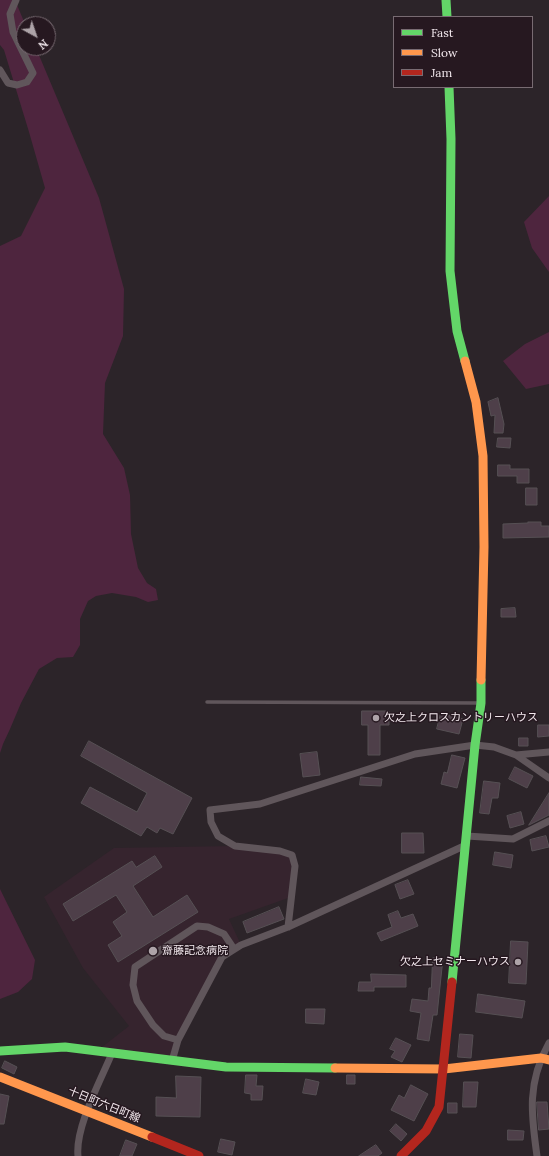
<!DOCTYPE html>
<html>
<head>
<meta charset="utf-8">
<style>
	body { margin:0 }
	#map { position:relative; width:549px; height:1156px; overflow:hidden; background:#2c2429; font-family:Lora,serif }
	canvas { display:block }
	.legend { position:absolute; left:393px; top:16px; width:140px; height:72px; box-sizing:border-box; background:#261820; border:1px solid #786b72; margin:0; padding:5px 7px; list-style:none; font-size:12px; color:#f2e8ed }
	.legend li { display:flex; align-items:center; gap:8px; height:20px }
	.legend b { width:20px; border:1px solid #786b72 }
	.north { position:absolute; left:16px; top:16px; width:40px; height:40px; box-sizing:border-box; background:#261820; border:1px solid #786b72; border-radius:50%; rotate:140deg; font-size:11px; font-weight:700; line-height:16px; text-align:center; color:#f2e8ed }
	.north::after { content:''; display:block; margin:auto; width:14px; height:18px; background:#ada3a8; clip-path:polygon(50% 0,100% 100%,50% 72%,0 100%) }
</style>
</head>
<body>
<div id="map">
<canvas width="549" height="1156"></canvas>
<ul class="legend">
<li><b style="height:5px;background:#63d668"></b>Fast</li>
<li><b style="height:5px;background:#ff974d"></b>Slow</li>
<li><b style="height:5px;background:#b3261e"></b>Jam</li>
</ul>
<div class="north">N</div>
</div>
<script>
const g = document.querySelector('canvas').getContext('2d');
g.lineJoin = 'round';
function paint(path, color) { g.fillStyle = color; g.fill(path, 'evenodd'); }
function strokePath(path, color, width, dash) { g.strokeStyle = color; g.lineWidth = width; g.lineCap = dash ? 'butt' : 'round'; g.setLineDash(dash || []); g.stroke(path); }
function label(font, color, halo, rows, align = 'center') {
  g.font = font + ' Lora,"Noto Sans JP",serif'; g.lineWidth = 3; g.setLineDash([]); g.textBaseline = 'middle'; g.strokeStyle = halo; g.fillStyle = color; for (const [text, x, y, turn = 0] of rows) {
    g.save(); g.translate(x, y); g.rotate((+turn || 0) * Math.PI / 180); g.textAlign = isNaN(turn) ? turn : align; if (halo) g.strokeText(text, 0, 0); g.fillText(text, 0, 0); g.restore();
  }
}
paint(new Path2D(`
	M235,846L292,855L291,897L229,919L241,945L222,958L178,1040L172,1061L97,1051L129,1026L83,968L44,897L114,848Z`), '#36242e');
paint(new Path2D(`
	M0,0H15L25,24H24V48H36L99,198L124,289L123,336L105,383L103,434L124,468L130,495L131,534L138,568L147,583L156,589L158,600L148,602L136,597L112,593L96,596L88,601L80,619V645L73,657L57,658L39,669L21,703L10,729L3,744L0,753V246L21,236L45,188L29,132L4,50L0,45Z
	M549,196V272L532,248L524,222Z
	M549,332V384L526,389L503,361L525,344Z
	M0,889L35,960L32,979L18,992L0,999Z`), '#4e253e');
const building = new Path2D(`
	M498,398L504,424L503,433H494L495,415L491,416L488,402Z
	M498,438H511L510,448L497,447Z
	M498,465H510V469H529V483H517V476H498Z
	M526,488H537V505H526Z
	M528,522H541V526H549V537L503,538V524L528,523Z
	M515,608L516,617H501V609Z
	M362,711H389V725H380V755H368V725H362Z
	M441,713L463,719L459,734L437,729Z
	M538,725H549V736L538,737Z
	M519,738H528V746H519Z
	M89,741L192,798L173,834L160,828L157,833L147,827L141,836L81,803L90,787L137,812L147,793L81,756Z
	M317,752L320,775L303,777L300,754Z
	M452,755L465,758L457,788L441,784L444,772L447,773Z
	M515,767L533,776L527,788L509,779Z
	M361,777L382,779L381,786L360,785Z
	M484,781L500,783L498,798H492L489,814L480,813Z
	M549,793V815L529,825Z
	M521,812L524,824L510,828L507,816Z
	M402,833H423L424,853H402Z
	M546,836L549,847L532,851L530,840Z
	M495,852L513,855L511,868L493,865Z
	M155,856L162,867L133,886L153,917L187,895L198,912L118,962L108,945L122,936L113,922L127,912L116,895L73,921L63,904L132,861L136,867Z
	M408,880L414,894L400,899L395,885Z
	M279,907L284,919L247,933L243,922Z
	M398,911L401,918L413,914L418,926L381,941L377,933L392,927L388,915Z
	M511,941L528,942L526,984L509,983Z
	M433,958H443L437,1015H433L429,1041L417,1039L421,1013L410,1011L412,999L428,1001L429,988H431Z
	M371,974L406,975V987H374V991H358L359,982H371Z
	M478,994L525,1001L522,1018L476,1012Z
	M306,1009H325L324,1024L306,1023Z
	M460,1034L473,1035L471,1058L458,1057Z
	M396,1038L411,1045L402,1062L391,1057L395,1051L390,1049Z
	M5,1061L17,1067L14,1074L2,1068Z
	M246,1075H257L256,1086H263L262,1100H251V1094L245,1093Z
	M347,1075H355V1084H347Z
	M176,1076L201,1077L200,1117L156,1116V1097L176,1098Z
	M306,1079L319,1082L316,1095L303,1093Z
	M464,1082H478L476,1107H463Z
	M411,1085L428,1094L414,1121L391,1110L399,1095L404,1098Z
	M0,1094L9,1096L4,1124H0Z
	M537,1102H547L549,1129L539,1130Z
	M448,1103H457V1113H448Z
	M396,1124L407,1134L401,1141L390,1131Z
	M508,1130L524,1131L523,1140H508Z
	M221,1139L235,1142L232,1155L218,1152Z
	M126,1140L137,1144L132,1156H120Z
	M376,1145L382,1153L378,1156H359Z`);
paint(building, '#4e3f49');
strokePath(building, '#565054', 1);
strokePath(new Path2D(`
	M207,702L480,703`), '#60565b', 3.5);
strokePath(new Path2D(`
	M0,70L8,83L17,85L27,82L33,73L13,32L10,14L16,0
	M516,755L549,778
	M467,836L513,839L549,821
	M288,927L295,866L292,855L280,851L235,846L218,836L211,822L210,810L260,804L415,754L475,745L494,747L516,755L549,752
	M178,1040L164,1036L153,1025L137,1001L133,985L135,967L197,926L208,927L224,934L234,949
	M172,1061L178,1040L222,957L241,945L288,927L466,845
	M78,1156C75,1127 101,1080 112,1053
	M537,1156C531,1114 527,1082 549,1043`), '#60565b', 7);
strokePath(new Path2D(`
	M446,0L447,17
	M449,87L451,139L450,271L457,331L465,361
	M452,982L475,745L481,703V680
	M0,1051L65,1047L226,1067L335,1068`), '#63d668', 9);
strokePath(new Path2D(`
	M465,361L476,402L483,456L484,547L481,680
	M335,1068L444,1069L541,1058L549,1060
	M0,1077L152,1137`), '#ff974d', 9);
strokePath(new Path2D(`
	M152,1137L199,1156
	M401,1156L426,1131L439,1107L452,982`), '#b3261e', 9);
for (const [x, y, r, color] of [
	[376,718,4,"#ada3a8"],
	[153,951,5,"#ada3a8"],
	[518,962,4,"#ada3a8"]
]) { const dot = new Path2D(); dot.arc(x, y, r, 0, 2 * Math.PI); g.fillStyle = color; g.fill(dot); strokePath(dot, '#261820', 1.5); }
label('11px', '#f2e8ed', '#261820', [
	["欠之上クロスカントリーハウス",384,718],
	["齋藤記念病院",162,951],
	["欠之上セミナーハウス",510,962,"right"]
], 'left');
label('11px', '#f2e8ed', '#261820', [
	["十日町六日町線",104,1105,22]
]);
</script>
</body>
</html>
